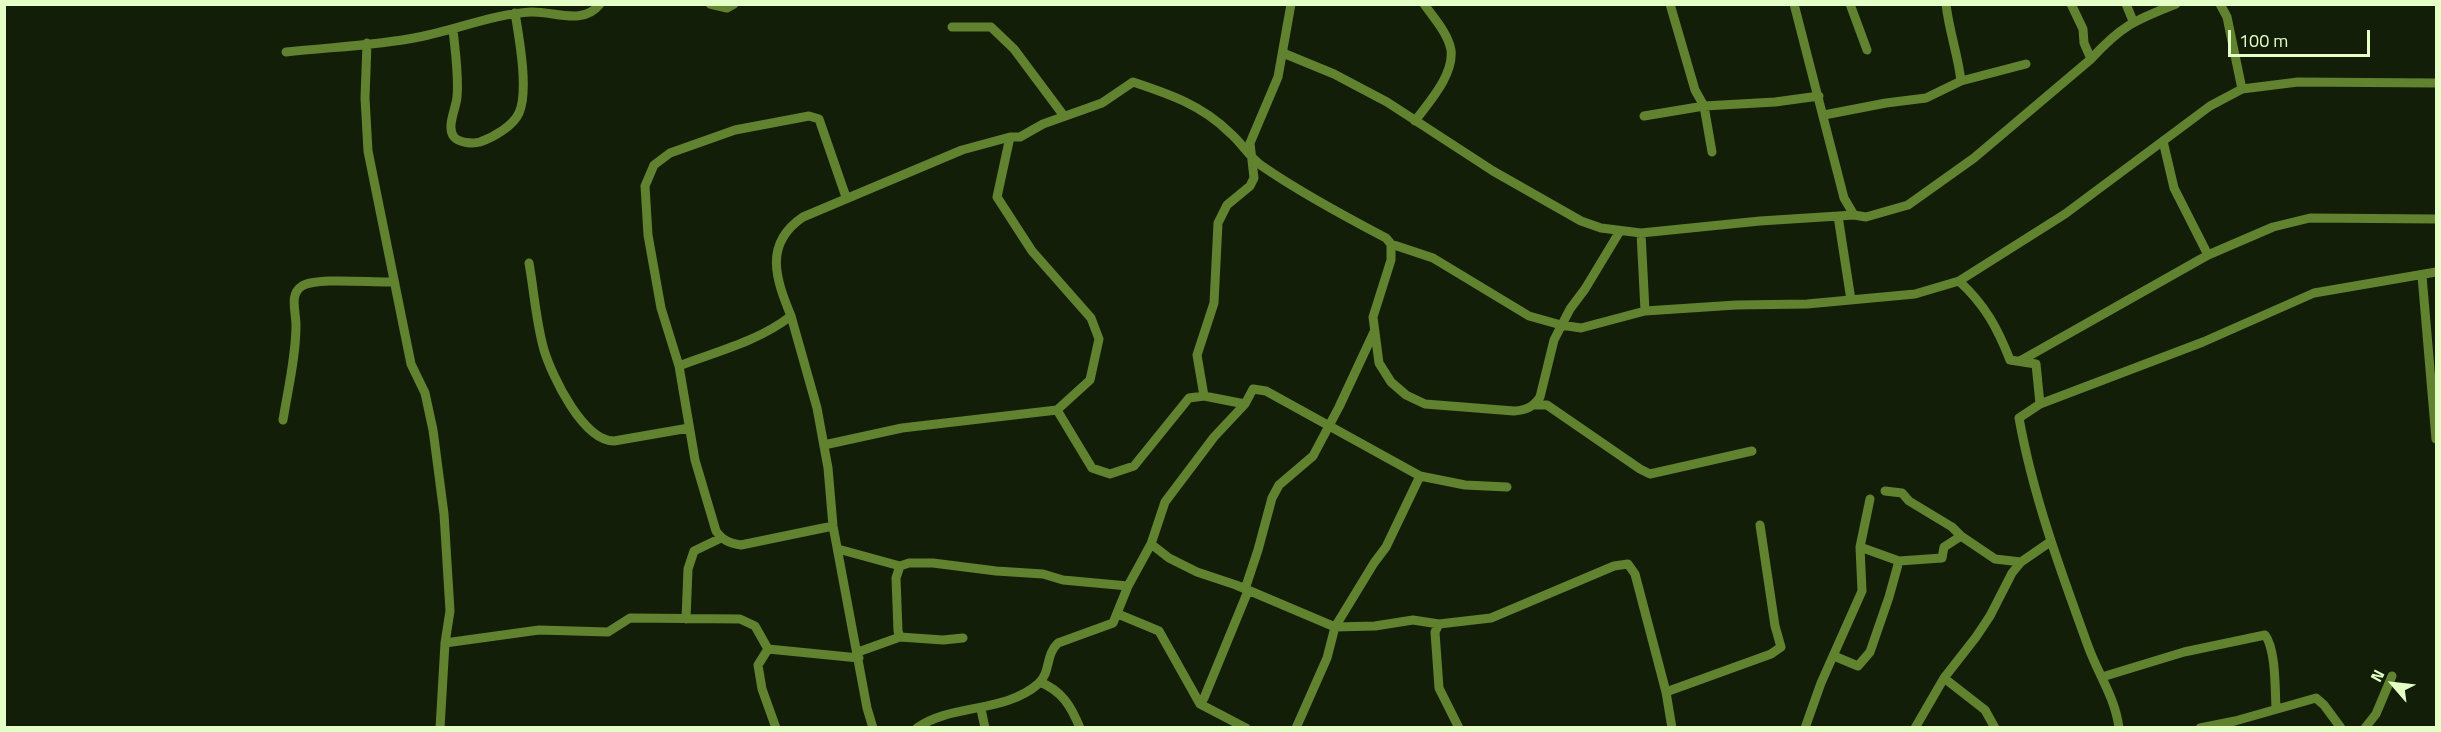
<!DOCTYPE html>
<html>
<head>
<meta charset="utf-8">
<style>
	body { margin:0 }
	#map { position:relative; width:2441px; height:732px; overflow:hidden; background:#131e09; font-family:"Titillium Web",sans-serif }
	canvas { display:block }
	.frame { position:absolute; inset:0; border:6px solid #e4ffc6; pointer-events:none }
	.north { position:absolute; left:2363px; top:654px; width:60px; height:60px; -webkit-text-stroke:4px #131e09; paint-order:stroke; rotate:298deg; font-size:16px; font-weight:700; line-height:24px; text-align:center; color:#e4ffc6 }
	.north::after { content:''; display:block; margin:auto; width:21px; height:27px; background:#e4ffc6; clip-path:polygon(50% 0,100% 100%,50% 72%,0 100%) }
	.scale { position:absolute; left:2228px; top:30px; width:142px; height:27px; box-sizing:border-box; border:3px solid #e4ffc6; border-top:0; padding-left:8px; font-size:18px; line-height:21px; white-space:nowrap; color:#e4ffc6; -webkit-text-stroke:4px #131e09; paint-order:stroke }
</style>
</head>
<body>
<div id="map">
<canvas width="2441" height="732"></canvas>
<div class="frame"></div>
<div class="north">N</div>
<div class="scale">100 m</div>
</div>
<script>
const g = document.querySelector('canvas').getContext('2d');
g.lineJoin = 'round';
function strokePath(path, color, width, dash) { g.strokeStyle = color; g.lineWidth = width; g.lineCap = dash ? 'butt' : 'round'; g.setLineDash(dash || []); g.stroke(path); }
strokePath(new Path2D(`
	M710,4L727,8L734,4
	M1291,4L1278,77L1250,143L1254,178L1250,186L1227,205L1218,223L1214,303L1197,355L1204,396L1245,404L1214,437L1165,502L1151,544L1169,558L1197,572L1236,585L1335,627L1375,626L1413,620L1439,624L1435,632L1439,688L1459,728
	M1670,4L1695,90L1704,106L1775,102L1819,96
	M1794,4L1844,198L1854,215
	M1850,4L1867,50
	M1946,4C1949,31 1958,55 1961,81
	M2126,4L2133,21
	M2220,4L2227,17L2242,89
	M952,27H991L1014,49L1064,116
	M453,29C455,51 459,75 457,97C456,109 446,127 454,137C459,143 473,144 480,142C494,137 513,126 519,113C529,91 519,37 515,13
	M367,43L365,98L368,151L411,364L425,393L433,430L444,514L450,611L445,643L440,728
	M286,52C330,47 375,46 419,37C456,30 493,14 531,12C554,11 583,26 600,4
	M1283,53L1334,74L1387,102L1493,171L1581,221L1601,228L1641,233L1760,221L1854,215L1866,217L1908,205L1974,158L2091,59L2084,43L2083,29L2071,4
	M2091,59C2121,26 2135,20 2176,4
	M1824,115L1886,103L1926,98L1961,81L2026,64
	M1644,116L1704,106L1712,152
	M1415,121C1429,102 1454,75 1451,50C1448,33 1433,17 1424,4
	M2163,141L2174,188L2208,255
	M1838,216L1851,300
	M1641,233L1645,311
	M1391,244L1433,258L1529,316L1561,325L1581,328L1645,311L1736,305L1807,304L1915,294L1959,281L2065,214L2210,106L2242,89L2298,82L2436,83
	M529,263C534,291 536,322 544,350C552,376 583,441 614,441L689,428
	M2422,276L2436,439
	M1959,281C1985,305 1997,327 2010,360L2036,364L2040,404L2019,418C2033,496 2061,572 2088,646C2098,674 2115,697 2119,728
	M791,316L817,408L828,468L833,526L867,708L873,728
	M2020,361L2208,255L2273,227L2310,218L2436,219
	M679,366C718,351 757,342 791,316C776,279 763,244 803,217L962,150L1010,137H1020L1043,124L1102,103L1133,82C1169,94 1202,105 1230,133C1242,143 1249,157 1262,166C1301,193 1344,216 1386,238L1391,244V260L1373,317L1379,363L1391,382L1406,395L1425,404L1514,411C1527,410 1533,407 1540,397L1554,340L1570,309L1585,289L1620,231
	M1245,404L1253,389L1266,391L1420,476L1465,485L1507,487
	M2040,404L2203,342L2314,293L2436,272
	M1535,405H1547L1640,469L1650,474L1752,451
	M1057,410L1092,468L1110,474L1134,466L1189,398L1204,396
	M283,420C288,389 296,356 296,325C296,312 289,294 302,286C316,277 374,283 393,282
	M824,445L902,428L1057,410L1090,380L1099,339L1091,318L1032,251L997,197L1010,137
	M1885,491L1902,493L1909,501L1952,527L1961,536
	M833,526L741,545C730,543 723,541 716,531L695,460L679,366L661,308L648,235L645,186L654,165L670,153L735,130L809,116L819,119L846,197
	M1860,547L1899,561L1942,558L1944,547L1961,536L1995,559L2021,562
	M838,549L900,566L909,563H933L996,571L1043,574L1063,580L1128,586
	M900,566L896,578L898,631L900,637L943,640L963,638
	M1118,614L1159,631L1200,704L1246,728
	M686,619L688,569L694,551L721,538
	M1439,624L1491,618L1614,566L1628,564L1635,574L1666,692L1672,728
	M445,643L539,630L608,632L630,618L740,619L755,626L768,649
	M858,652L900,637
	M1834,656L1858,666L1870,652L1889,597L1899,561
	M2102,677L2184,652L2265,635C2276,649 2275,690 2276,708
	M1944,678L1985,710L1995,728
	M1040,682C1062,691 1071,706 1080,728
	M1666,692L1771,654L1781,647L1775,626L1760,525
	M1200,704L1204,698L1248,591L1245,589L1258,550L1272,498L1279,485L1313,456L1339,407L1374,332
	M981,709L985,728
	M776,728L762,689L758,665L768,649L859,658
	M917,728C950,704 1005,713 1038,684C1051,673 1045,655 1058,643L1113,623L1128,586L1151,544
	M1296,728L1327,658L1335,627L1374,563L1386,547L1420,476
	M1805,728L1821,683L1862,591L1860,547L1870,499
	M1915,728L1944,678L1976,637L1990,616L2012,573L2021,562L2050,542
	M2200,728L2235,721L2316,698L2324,705L2341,728
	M2365,728L2376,714L2392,676`), '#61822f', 9);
</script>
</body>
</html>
